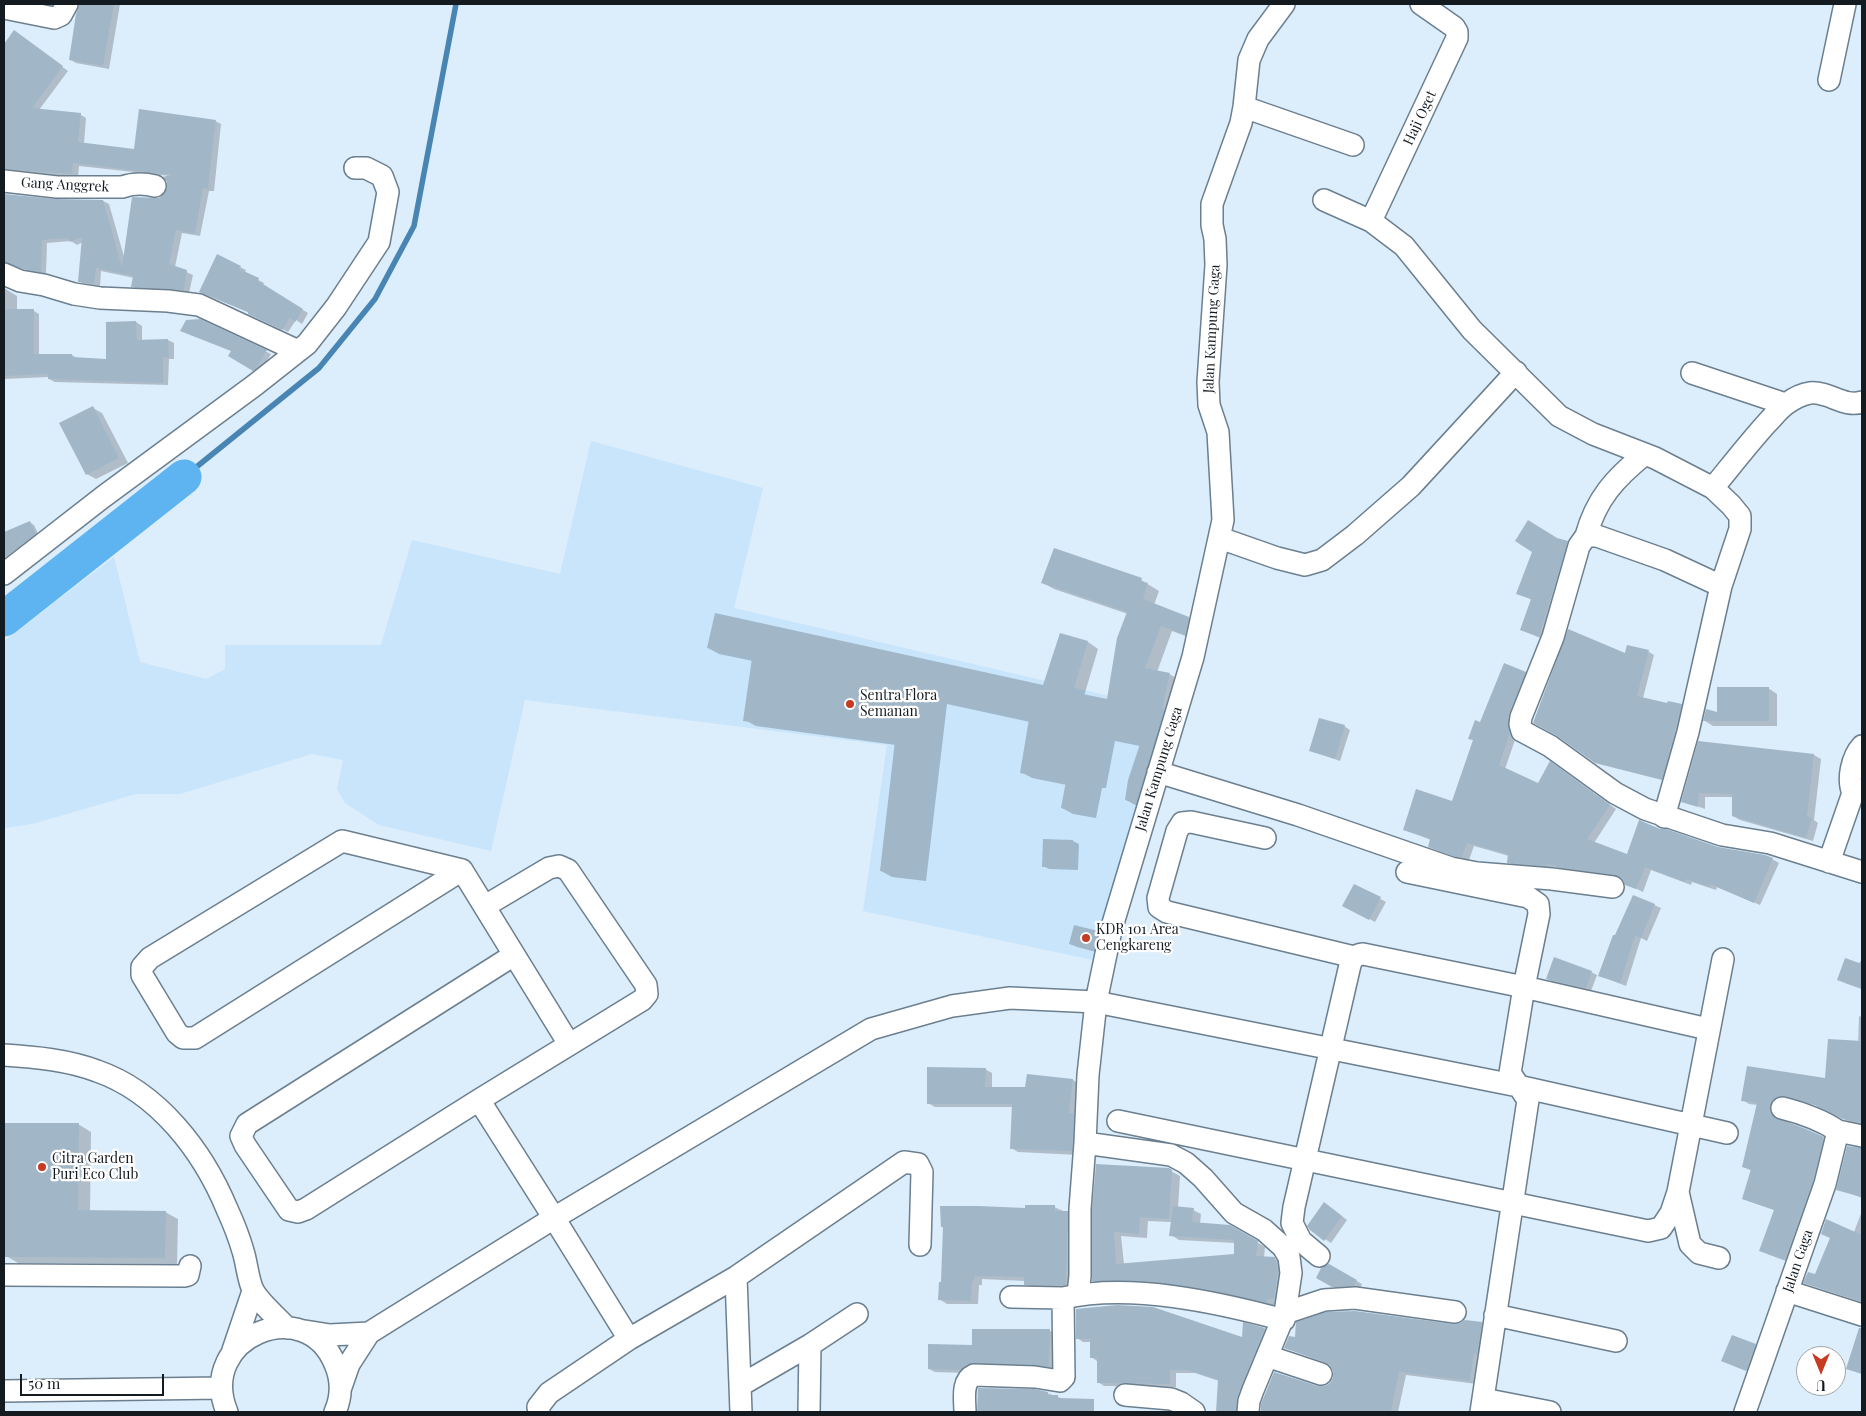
<!DOCTYPE html>
<html>
<head>
<meta charset="utf-8">
<style>
	body { margin:0 }
	#map { position:relative; width:1866px; height:1416px; overflow:hidden; background:#dcedfb; font-family:"Playfair Display",serif }
	canvas { display:block }
	.frame { position:absolute; inset:0; border:5px solid #131b21; pointer-events:none }
	.north { position:absolute; left:1796px; top:1346px; width:50px; height:50px; box-sizing:border-box; background:#fff; border:1px solid #a1a4a6; border-radius:50%; rotate:180deg; font-size:14px; font-weight:700; line-height:20px; text-align:center; color:#131b21 }
	.north::after { content:''; display:block; margin:auto; width:18px; height:22px; background:#c63b21; clip-path:polygon(50% 0,100% 100%,50% 72%,0 100%) }
	.scale { position:absolute; left:20px; top:1374px; width:144px; height:22px; box-sizing:border-box; border:2px solid #131b21; border-top:0; padding-left:6px; font-size:15px; line-height:18px; white-space:nowrap; color:#131b21; -webkit-text-stroke:4px #fff; paint-order:stroke }
</style>
</head>
<body>
<div id="map">
<canvas width="1866" height="1416"></canvas>
<div class="frame"></div>
<div class="north">U</div>
<div class="scale">50 m</div>
</div>
<script>
const g = document.querySelector('canvas').getContext('2d');
g.lineJoin = 'round';
function paint(path, color) { g.fillStyle = color; g.fill(path, 'evenodd'); }
function strokePath(path, color, width, dash) { g.strokeStyle = color; g.lineWidth = width; g.lineCap = dash ? 'butt' : 'round'; g.setLineDash(dash || []); g.stroke(path); }
function label(font, color, halo, rows, align = 'center') {
  g.font = font + ' "Playfair Display",serif'; g.lineWidth = 4.5; g.setLineDash([]); g.textBaseline = 'middle'; g.strokeStyle = halo; g.fillStyle = color; for (const [text, x, y, turn = 0] of rows) {
    g.save(); g.translate(x, y); g.rotate((+turn || 0) * Math.PI / 180); g.textAlign = isNaN(turn) ? turn : align; if (halo) g.strokeText(text, 0, 0); g.fillText(text, 0, 0); g.restore();
  }
}
paint(new Path2D(`
	M591,441L763,488L734,608L1161,708L1172,712L1098,963L1093,960L863,911L887,745L525,700L491,851L379,825L345,803L337,789L343,760L312,754L180,794H136L32,824L4,828V641L114,557L140,662L206,679L225,669V645H381L412,540L560,574Z`), '#c8e5fc');
paint(new Path2D(`
	M81,4H120L109,69L76,63L71,60Z
	M15,32L68,71L39,110L81,115L86,118L84,144L135,150L215,121L221,124L214,191H209L200,236L182,233L175,267L193,275L189,293L138,289L132,286L134,278L101,271L100,287L85,285L79,281L83,242L77,245L71,241L47,243L46,274L31,272L10,264L4,266V195L56,201H103L109,204L125,260L160,199L165,195L170,176L79,166L78,177L11,171L4,173V85L40,89L4,62V46Z
	M240,267L246,270L245,273L264,283L263,286L308,313L302,324L296,320L288,332L250,313L200,292Z
	M4,288L17,296V310L34,311L39,314V355H72L78,359L108,361L107,323L136,322L142,326V341L168,340L174,343V359H169L168,385L55,382L49,379V377L4,379Z
	M199,320L271,354L261,371L258,373L230,356L233,351Z
	M93,408L102,413L128,463L96,479L87,474Z
	M29,522L34,525L39,536L4,563V538L5,537L4,534Z
	M1558,539L1573,546L1545,640L1522,630L1532,600L1517,593Z
	M1141,580L1159,591L1154,605L1189,618L1199,624L1196,640L1172,631L1157,672L1169,674L1180,680L1147,808L1137,806L1126,800L1140,746L1115,741L1106,788H1102L1096,818L1073,814L1062,808L1067,785L1032,778L1021,772L1030,722L947,704L926,881L892,877L881,871L896,745L756,726L745,720L753,661L719,654L708,648L1044,687L1060,634L1088,642L1098,649L1084,696L1108,701L1128,614L1054,589L1043,583Z
	M1627,646L1649,652L1654,655L1643,698L1668,704L1681,705L1687,708L1668,780L1595,762Z
	M1525,673L1531,677L1516,737L1505,769L1539,785L1557,767L1616,809L1594,843L1627,855L1660,830L1718,848L1772,859L1779,863L1760,905L1717,887L1716,890L1692,882L1691,885L1651,870L1643,892L1626,884L1623,878L1564,870L1554,866V869L1515,866L1508,862L1509,856L1474,846L1469,860L1462,859L1436,850L1429,846L1431,840L1404,829L1453,803L1481,723Z
	M1768,688L1777,694V726H1713L1705,721Z
	M1344,726L1350,730L1340,761L1310,750Z
	M1699,743L1814,755L1821,759L1814,820L1818,823L1813,841L1740,820L1733,816L1734,797H1705V809L1683,801Z
	M1073,841L1079,844L1078,870L1049,869L1043,866Z
	M1355,885L1386,902L1375,922L1344,905Z
	M1634,896L1661,908L1647,941L1641,938L1626,986L1600,976Z
	M1098,932L1103,935L1100,953L1077,947L1071,944Z
	M1862,959V989L1845,983Z
	M1591,972L1597,975L1591,991L1553,982L1547,979Z
	M1859,1016L1862,1017V1050L1858,1047Z
	M1834,1045L1862,1064V1125L1850,1122L1815,1105L1792,1099H1786L1776,1116L1778,1120L1829,1142L1791,1263L1767,1254L1775,1210L1743,1199L1752,1171L1743,1167L1758,1105L1749,1104L1743,1100L1826,1079Z
	M985,1069L992,1073V1088H1026L1028,1075L1073,1080L1080,1084L1079,1155L1018,1152L1011,1148L1013,1107H935L928,1103Z
	M78,1124L91,1132L90,1212H165L178,1219L177,1264L18,1263L6,1256Z
	M1848,1147L1862,1148V1198L1838,1189Z
	M1169,1170L1180,1176L1178,1208L1193,1210L1201,1214L1200,1224L1229,1226L1265,1247L1264,1258L1274,1259L1283,1263L1282,1303H1275V1306L1214,1293L1101,1285L1093,1281L1094,1210ZM1148,1221L1172,1222L1171,1235L1179,1240L1235,1243V1255L1124,1264L1121,1236L1147,1238Z
	M1054,1207L1075,1216L1074,1289L1033,1288L1025,1284V1281L982,1279V1285H979L978,1304H947L939,1299L943,1283L944,1228L942,1226L1026,1209Z
	M1330,1207L1347,1220L1331,1243L1325,1239Z
	M1862,1211V1302L1805,1283L1816,1276L1854,1232Z
	M1329,1265L1362,1284L1360,1288L1339,1290L1317,1277Z
	M1481,1323L1488,1327L1477,1384L1406,1375L1398,1412H1261L1275,1373L1317,1387H1324L1330,1385L1334,1379V1371L1331,1365L1285,1348L1296,1339Z
	M1244,1324L1265,1329L1271,1333L1242,1412H1217L1219,1381L1195,1373H1176V1387L1104,1386L1098,1382L1097,1361L1091,1357L1092,1342H1083L1077,1338H1243Z
	M1860,1328H1862V1374L1847,1368Z
	M973,1331H1050L1056,1334L1054,1369L981,1365L967,1373L935,1372L929,1369L973,1346Z
	M1755,1345L1761,1348L1752,1373L1729,1363Z
	M978,1393H1047L1063,1399L1085,1404V1412H978Z`), '#0003');
strokePath(new Path2D(`
	M184,477L319,368L375,299L414,226L456,4`), '#4885b3', 5.5);
strokePath(new Path2D(`
	M4,619L184,477`), '#5eb3f1', 35);
paint(new Path2D(`
	M79,4H114L103,66L69,60L76,14Z
	M14,30L63,66L32,108L81,113L78,142L134,149L139,109L216,120L208,189L203,188L195,234L176,230L169,264L187,270L184,290L131,287L133,276L96,268L94,284L78,282L82,237L70,242L68,238L42,240L41,272L24,269L4,262V194L56,199L103,200L122,267L132,197L159,198L164,194L167,188V182L163,177L171,175L73,163L72,174L4,169V44Z
	M217,254L241,266L239,269L259,278L258,281L303,309L295,322L290,318L282,330L248,314V312L199,292Z
	M4,309H34V354H72V357L106,359V322L136,321L137,340L168,339L169,357H163V383L48,379V374L4,376Z
	M200,319L267,350L256,368L253,371L228,356L231,351L180,331L186,320Z
	M93,406L119,458L86,475L59,423Z
	M1528,520L1557,538L1568,541L1539,637L1520,630L1531,599L1516,594L1532,552L1515,541Z
	M30,521L36,534L4,558V532Z
	M1054,548L1142,578L1141,581L1148,583L1143,599L1189,617L1185,635L1161,626L1145,668L1170,673L1155,741L1136,802L1125,800L1128,780L1140,744L1104,736L1095,783L1091,782L1085,813L1061,808L1066,781L1020,773L1029,719L937,699L915,876L880,871L895,741L743,721L752,658L707,648L715,613L1043,685L1060,633L1088,641L1073,692L1107,699L1117,638L1127,612L1041,583Z
	M1568,629L1625,653L1627,645L1649,650L1637,696L1667,703L1668,701L1682,704L1662,780L1595,763L1557,736L1533,723Z
	M1504,663L1526,672L1509,713L1508,723L1510,733L1499,765L1538,783L1550,761L1610,805L1587,839L1627,854L1639,820L1660,829H1666L1718,847L1765,855L1773,858L1754,903L1710,884L1709,887L1686,879L1685,882L1645,867L1636,889L1625,885L1621,877L1615,875L1556,867L1548,864L1547,866L1507,863L1508,854L1467,843L1462,857L1454,856L1428,847L1430,839L1403,830L1416,789L1452,801L1473,740L1468,739L1475,720L1480,722Z
	M1717,687H1769V721H1703L1706,709L1717,712Z
	M1319,718L1345,725L1335,759L1309,751Z
	M1698,741L1814,754L1807,816L1812,818L1806,838L1732,816V794L1699,793L1698,807L1681,802Z
	M1043,839L1073,840V867H1042Z
	M1354,884L1381,897L1369,920L1342,906Z
	M1633,895L1655,904L1641,938L1635,936L1620,983L1598,976L1613,935H1615Z
	M1074,925L1098,931L1094,951L1069,944Z
	M1554,957L1592,971L1586,988L1546,979Z
	M1845,958L1862,964V989L1837,980Z
	M1828,1039L1862,1041V1123L1843,1119L1815,1105L1785,1096H1778L1773,1100L1770,1104V1111L1774,1117L1806,1129L1824,1137L1813,1180L1785,1260L1759,1251L1774,1210L1742,1199L1751,1169L1742,1167L1757,1103L1741,1101L1747,1066L1825,1078Z
	M927,1067L986,1068L985,1087H1025L1027,1074L1073,1079L1069,1113L1074,1114L1072,1151L1010,1149L1012,1104H927Z
	M5,1123H79L78,1210L166,1211L165,1258L4,1257Z
	M1847,1146L1862,1148V1197L1836,1190Z
	M1096,1164L1169,1168L1172,1170L1169,1219L1140,1217L1139,1234L1114,1232L1116,1264L1234,1254V1240L1169,1236L1173,1206L1194,1208L1192,1222L1230,1225L1258,1241L1256,1256L1275,1257L1278,1270L1274,1299H1267V1303L1205,1289L1146,1281H1092V1209Z
	M1324,1202L1342,1216L1324,1241L1310,1230L1307,1226Z
	M1025,1205H1055V1211H1068L1066,1285H1024V1277L974,1276V1281H972L971,1301L938,1300L939,1282H941L943,1227H941L940,1206H978L1025,1208Z
	M1826,1219L1862,1235V1302L1803,1283L1808,1272L1815,1274L1830,1238L1821,1234Z
	M1329,1264L1357,1280L1354,1286L1332,1287L1316,1278L1321,1268Z
	M1117,1305L1153,1307L1242,1337L1243,1322L1265,1328L1237,1397L1236,1412H1216L1218,1380L1188,1370H1170V1384L1097,1383V1358H1090V1339H1076V1309Z
	M1355,1311L1453,1324L1460,1323L1465,1320L1482,1322L1477,1354L1474,1353L1470,1381L1399,1372L1391,1412H1261V1404L1274,1372L1318,1386H1324L1329,1384L1333,1378V1371L1330,1365L1325,1362L1284,1348L1289,1336L1295,1337L1296,1322L1326,1312Z
	M1859,1328H1862V1374L1846,1369Z
	M972,1329H1050L1049,1367L1036,1365L974,1363L967,1365L960,1370L928,1369V1344L972,1345Z
	M1732,1335L1756,1344L1746,1371L1721,1361Z
	M978,1388L1034,1389L1048,1392V1395H1058V1398L1094,1399V1412H977Z`), '#a1b6c7');
const street = new Path2D(`
	M4,8L54,18L61,15L67,4
	M1829,80L1845,4
	M1244,107L1353,145
	M4,181L57,187H122C134,183 143,183 155,186
	M1324,200L1371,221L1404,246L1472,330L1559,416L1593,434L1655,458L1713,488L1731,505L1740,516V529L1721,586L1688,732L1664,817
	M1371,221L1457,38V32L1454,27L1421,4
	M4,274L20,281L44,285L74,294L100,298L168,301L199,305L298,351
	M1692,373L1785,404
	M1713,488C1731,466 1748,444 1767,423C1773,417 1779,409 1786,404C1793,399 1802,394 1810,393C1829,391 1844,408 1862,402
	M1586,536C1596,499 1615,478 1645,454
	M1220,538L1277,558L1305,565L1322,560L1355,535L1411,486L1516,372
	M4,574L103,497L255,385L307,344L336,307L379,242L388,192L382,176L366,168H355
	M1721,586L1665,560L1597,536H1586L1579,546L1553,637L1521,717L1520,724L1522,731L1550,746L1615,793L1645,809L1722,835L1770,843L1862,872
	M1158,772L1298,815L1451,868L1477,873L1552,879L1613,887
	M1853,793C1847,779 1852,757 1862,746
	M1265,838L1191,822L1182,823L1177,831L1158,898L1159,907L1167,912L1354,957
	M1829,862L1853,793L1862,791
	M462,870L195,1038H183L177,1033L142,975V967L150,958L342,841L462,870L569,1044
	M1407,872L1528,897L1538,904L1539,914L1524,987L1510,1073L1528,1100L1481,1412
	M485,906L549,868L559,866L568,870L646,985L647,994L642,1000L479,1100L306,1209L298,1212L289,1210L245,1145L241,1136L247,1124L514,955
	M4,1055C35,1057 68,1060 97,1071C158,1092 203,1151 227,1209C233,1222 239,1237 243,1251C247,1263 248,1282 254,1292C261,1304 277,1317 287,1328
	M479,1100L554,1218L629,1339
	M1782,1108C1802,1113 1820,1119 1838,1131
	M1118,1121L1648,1231L1661,1228L1671,1213L1678,1192L1723,959
	M1678,1192L1690,1244L1699,1253L1719,1258
	M1319,1256L1301,1241L1292,1223L1294,1207L1350,965C1352,958 1355,955 1363,954L1524,987L1708,1029
	M4,1275L184,1276L188,1275L190,1266
	M736,1277L741,1412
	M1787,1291L1862,1315
	M1078,1294L1080,1276V1209L1085,1143
	M1011,1297L1063,1298
	M1285,1313L1324,1300L1355,1298L1455,1312
	M1495,1315L1616,1341
	M305,1331L330,1335L369,1333
	M233,1350L253,1291
	M1267,1356L1321,1374
	M741,1385L810,1345L857,1314
	M341,1387L349,1364L369,1333L385,1323L554,1218L871,1029L952,1006L1010,998L1096,1002L1518,1086L1727,1133
	M4,1391L221,1388
	M1125,1395L1171,1399L1181,1403L1194,1412
	M1483,1399L1550,1412
	M227,1412C196,1337 306,1292 335,1364C342,1380 342,1396 335,1412
	M539,1412L538,1407L549,1393L629,1339L736,1277L904,1162L918,1164L922,1172L920,1245
	M809,1412L810,1345
	M965,1412C965,1400 961,1381 974,1375L1035,1377L1060,1381L1064,1377L1063,1298C1131,1283 1217,1302 1284,1320
	M1248,1412L1249,1401L1253,1390L1285,1313L1291,1273L1289,1257L1283,1247L1264,1230L1234,1213L1203,1178L1186,1163L1171,1155L1085,1143L1088,1075L1096,1002L1111,930L1193,657L1223,520L1218,432L1209,405L1208,382L1216,265L1215,239L1212,225V204L1241,123L1244,107L1249,60L1258,39L1284,4
	M1745,1412L1825,1184L1838,1131L1862,1136`);
strokePath(street, '#6b7f8f', 24);
strokePath(street, '#fff', 21);
for (const [x, y, r, color] of [
	[850,704,5,"#c63b21"],
	[1086,938,5,"#c63b21"],
	[42,1167,5,"#c63b21"]
]) { const dot = new Path2D(); dot.arc(x, y, r, 0, 2 * Math.PI); g.fillStyle = color; g.fill(dot); strokePath(dot, '#fff', 2); }
label('14px', '#131b21', '#fff', [
	["Haji Oget",1420,118,-65],
	["Gang Anggrek",65,185,3],
	["Jalan Kampung Gaga",1212,329,-87],
	["Jalan Kampung Gaga",1159,769,-73],
	["Jalan Gaga",1798,1261,-71]
]);
label('14px', '#131b21', '#fff', [
	["Sentra Flora",860,696],
	["Semanan",860,712],
	["KDR 101 Area",1096,930],
	["Cengkareng",1096,946],
	["Citra Garden",52,1159],
	["Puri Eco Club",52,1175]
], 'left');
</script>
</body>
</html>
